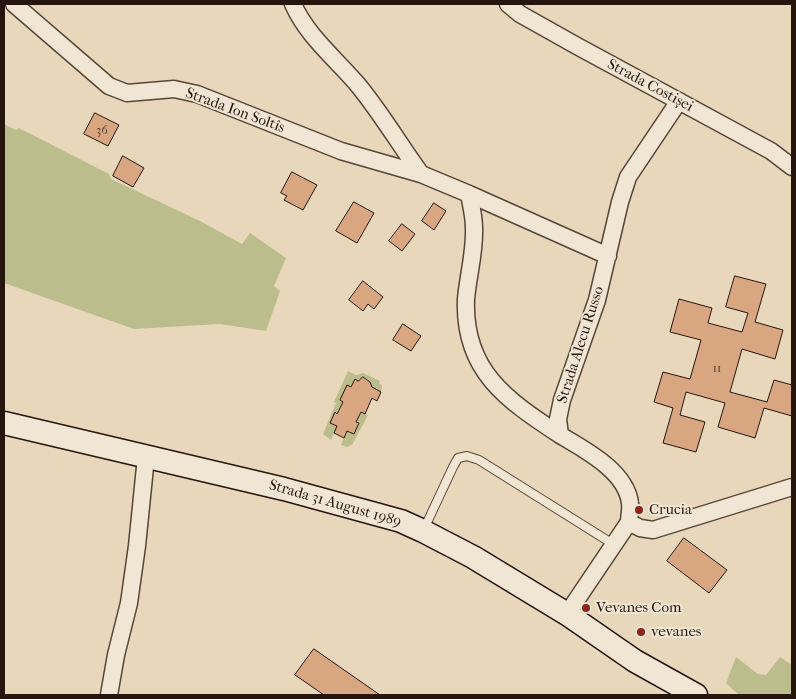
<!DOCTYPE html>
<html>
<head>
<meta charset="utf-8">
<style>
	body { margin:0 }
	#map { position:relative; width:796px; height:699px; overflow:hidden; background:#e9d7bc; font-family:"IM FELL French Canon",serif }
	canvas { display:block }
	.frame { position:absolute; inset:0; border:5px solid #26150c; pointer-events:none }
</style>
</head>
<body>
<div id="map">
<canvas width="796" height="699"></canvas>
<div class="frame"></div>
</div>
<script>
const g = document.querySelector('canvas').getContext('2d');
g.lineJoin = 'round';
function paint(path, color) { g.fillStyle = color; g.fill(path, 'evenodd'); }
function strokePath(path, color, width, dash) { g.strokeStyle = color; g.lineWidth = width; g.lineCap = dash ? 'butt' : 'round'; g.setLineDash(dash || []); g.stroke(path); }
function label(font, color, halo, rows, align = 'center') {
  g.font = font + ' "IM FELL French Canon",serif'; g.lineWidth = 4; g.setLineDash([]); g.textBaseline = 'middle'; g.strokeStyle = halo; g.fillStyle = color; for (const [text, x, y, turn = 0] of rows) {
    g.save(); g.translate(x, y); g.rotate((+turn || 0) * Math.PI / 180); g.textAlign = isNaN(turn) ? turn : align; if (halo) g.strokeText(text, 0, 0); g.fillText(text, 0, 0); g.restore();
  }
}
paint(new Path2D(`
	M4,124L16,130L19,128L109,174L111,179L202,222L242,244L250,233L286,258L274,286L280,291L266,331L220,324L134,329L4,283Z
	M348,371L356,375L363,373L380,381L379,384L382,385L381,392L372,387L370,382L363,377L358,381L355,379L351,387L347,386L340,400L343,402L337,414L335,413L330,423L337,426L331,440L323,434L336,403L334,402Z
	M361,412L368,415L352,445L347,447L341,445L347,431L354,434L359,424L356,422Z
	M736,657L758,674L766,675L780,657L792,665V695H739L726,683Z`), '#bcbd8c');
const building = new Path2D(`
	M95,113L119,125L108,146L84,134Z
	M123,156L144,168L133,187L113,176Z
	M292,172L317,185L303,210L284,200L287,196L281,193Z
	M354,202L374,213L357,243L336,231Z
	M434,203L446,211L434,230L422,221Z
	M402,224L415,234L402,251L389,241Z
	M735,276L766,284L755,322L783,330L775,359L742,349L730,392L767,402L774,380L792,385V416L764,408L755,438L718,427L725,403L686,392L680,415L705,422L696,452L663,443L673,408L654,402L663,372L690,379L701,340L670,332L679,299L712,308L708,323L742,332L748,313L726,307Z
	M363,281L383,297L374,309L368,304L363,311L349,300Z
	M403,324L421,336L411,351L393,340Z
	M363,377L370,382L372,387L381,392L377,401L372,398L365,414L361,412L356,422L359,423L354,434L347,431L344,438L334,433L337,426L330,423L335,412L337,414L343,402L340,400L347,385L351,387L355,379L358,381Z
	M684,538L727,570L709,593L667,561Z
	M314,649L380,695H324L295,675Z`);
paint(building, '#d8a681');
strokePath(building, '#26150c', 1);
const lane = new Path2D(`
	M424,529L453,467L458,458L467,456L479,460L613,544`);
const street = new Path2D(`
	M14,4L109,86L127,93L174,89L197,94L341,151L421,174L469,194L608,256
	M293,4C307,36 336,59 358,85C381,113 400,145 421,174
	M508,4L520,14L577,46L771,151L792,167
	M469,194C471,205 474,216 474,228C475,252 468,276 466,299C463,371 507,400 560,435
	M629,522C629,516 631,509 630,503C626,471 585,450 560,435L558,419L562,400L597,300L620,202L628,177L679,101
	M567,614L629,522L640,528L653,530L792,487
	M109,695L116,655L129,603L137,546L146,457`);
const secondary = new Path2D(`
	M4,423L284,489L401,521L423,531L473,557L567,614L635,661L696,695`);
strokePath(lane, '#574638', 10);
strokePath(street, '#574638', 19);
strokePath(secondary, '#26150c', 25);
strokePath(lane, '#f1e5d3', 8);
strokePath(street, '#f1e5d3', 16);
strokePath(secondary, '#f1e5d3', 22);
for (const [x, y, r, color] of [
	[639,510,5,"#8f2418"],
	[586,608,5,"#8f2418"],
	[641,632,5,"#8f2418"]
]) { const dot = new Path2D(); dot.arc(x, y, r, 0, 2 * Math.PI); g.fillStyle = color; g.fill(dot); strokePath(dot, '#f1e5d3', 2); }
label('12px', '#523929', null, [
	["36",102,131],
	["11",717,369]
]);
label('15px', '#26150c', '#f1e5d3', [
	["Strada Costișei",650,86,28],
	["Strada Ion Soltîs",235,111,20],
	["Strada Alecu Russo",581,345,-72],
	["Strada 31 August 1989",335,504,16]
]);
label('15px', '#26150c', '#f1e5d3', [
	["Crucia",649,510],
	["Vevanes Com",596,608],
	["vevanes",651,632]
], 'left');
</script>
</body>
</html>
